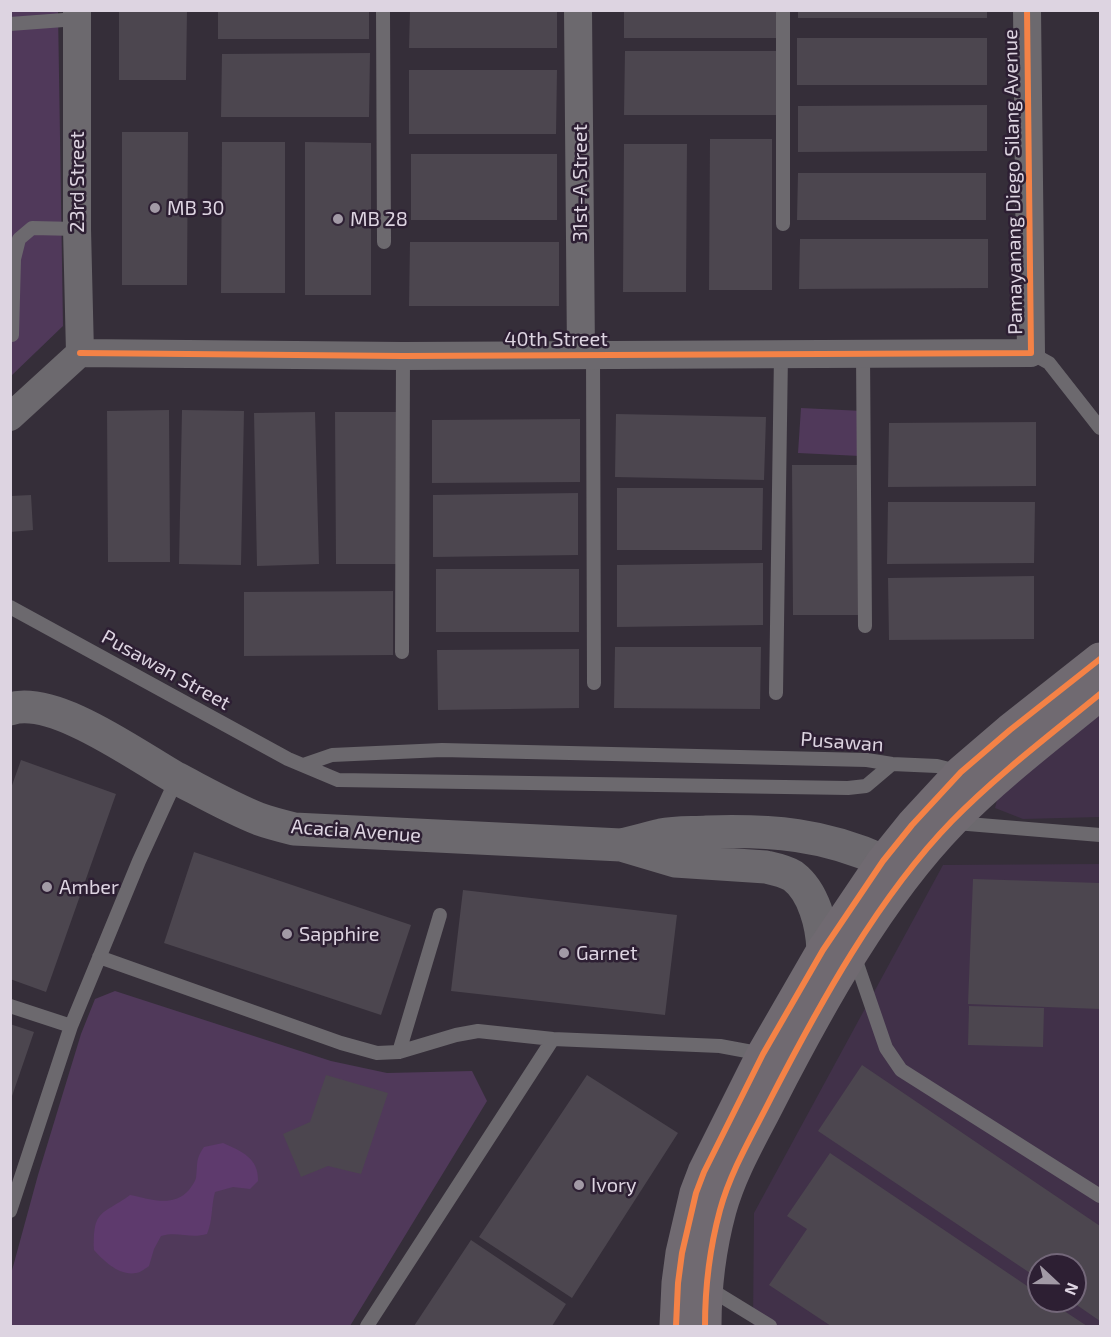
<!DOCTYPE html>
<html>
<head>
<meta charset="utf-8">
<style>
	body { margin:0 }
	#map { position:relative; width:1111px; height:1337px; overflow:hidden; background:#352e39; font-family:"Exo 2",sans-serif }
	canvas { display:block }
	.frame { position:absolute; inset:0; border:12px solid #ddd4e1; pointer-events:none }
	.north { position:absolute; left:1027px; top:1253px; width:60px; height:60px; box-sizing:border-box; background:#2d1f33; border:2px solid #736779; border-radius:50%; rotate:112deg; font-size:16px; font-weight:700; line-height:24px; text-align:center; color:#ddd4e1 }
	.north::after { content:''; display:block; margin:auto; width:21px; height:27px; background:#a29aa6; clip-path:polygon(50% 0,100% 100%,50% 72%,0 100%) }
</style>
</head>
<body>
<div id="map">
<canvas width="1111" height="1337"></canvas>
<div class="frame"></div>
<div class="north">N</div>
</div>
<script>
const g = document.querySelector('canvas').getContext('2d');
g.lineJoin = 'round';
function paint(path, color) { g.fillStyle = color; g.fill(path, 'evenodd'); }
function strokePath(path, color, width, dash) { g.strokeStyle = color; g.lineWidth = width; g.lineCap = dash ? 'butt' : 'round'; g.setLineDash(dash || []); g.stroke(path); }
function label(font, color, halo, rows, align = 'center') {
  g.font = font + ' "Exo 2",sans-serif'; g.lineWidth = 5; g.setLineDash([]); g.textBaseline = 'middle'; g.strokeStyle = halo; g.fillStyle = color; for (const [text, x, y, turn = 0] of rows) {
    g.save(); g.translate(x, y); g.rotate((+turn || 0) * Math.PI / 180); g.textAlign = isNaN(turn) ? turn : align; if (halo) g.strokeText(text, 0, 0); g.fillText(text, 0, 0); g.restore();
  }
}
paint(new Path2D(`
	M1100,713V817L1023,819L995,808L998,796Z
	M1100,864V1326H753L754,1213L943,865ZM1039,1265H1075V1301H1039Z`), '#413149');
paint(new Path2D(`
	M11,11H58L63,326L11,376Z
	M801,408L863,411L860,456L798,453Z
	M115,991L331,1061L387,1073L472,1071L487,1101L350,1326H11V1274L38,1175L81,1034L95,999Z`), '#50395a');
paint(new Path2D(`
	M223,1143C241,1151 259,1158 258,1181L250,1189L233,1187L215,1192C211,1206 213,1220 207,1234C190,1239 178,1231 161,1236L154,1249L149,1266C146,1268 140,1273 136,1273C119,1276 104,1261 94,1250C93,1209 101,1216 130,1195C150,1199 173,1208 189,1190C191,1187 195,1182 196,1178C198,1164 195,1160 204,1147Z`), '#5e3a6d');
paint(new Path2D(`
	M119,10H187L186,80H119Z
	M218,10H369V39H218Z
	M410,10H557V48H409Z
	M624,10H776V38H624Z
	M798,10H987V18H798Z
	M797,38H987V85H797Z
	M625,51H776V115H624Z
	M370,53L369,117H221L222,54Z
	M409,70H557L556,134H409Z
	M987,105V151L798,152V106Z
	M122,132H188L187,285H122Z
	M710,139H772V290H709Z
	M222,142H285V293H221Z
	M305,142L371,143V295H305Z
	M624,144H687L686,292H623Z
	M411,154H557V220H411Z
	M798,173H986V220H797Z
	M800,239H988V288L799,289Z
	M410,242H559V306H409Z
	M169,410L170,562H108L107,411Z
	M182,410L244,411L241,565L179,564Z
	M315,412L319,564L257,566L254,413Z
	M335,412H397L398,564H336Z
	M616,414L766,417L764,480L615,477Z
	M580,419V482L432,483V420Z
	M1036,422V486L888,487L889,423Z
	M792,465H858V615H793Z
	M617,488H763L762,550H617Z
	M578,493V555L433,557V495Z
	M31,495L33,530L10,532V496Z
	M888,502H1035L1034,563L887,564Z
	M763,563V625L617,627V565Z
	M436,569H579V632H436Z
	M1034,576V639L889,640L888,578Z
	M393,591V655L244,656V592Z
	M615,647H761L760,709L614,708Z
	M579,649V708L438,710L437,650Z
	M21,760L116,794L46,992L10,979V791Z
	M194,852L411,925L381,1015L164,943Z
	M973,879L1100,883V1009L968,1004Z
	M463,890L677,915L665,1015L451,991Z
	M969,1006L1044,1008L1043,1047L968,1045Z
	M10,1024L34,1032L11,1099H10Z
	M862,1065L1100,1226V1321L1071,1301H1075V1265H1039V1279L818,1131Z
	M326,1075L388,1093L361,1174L328,1166L301,1177L283,1134L310,1122Z
	M587,1075L678,1133L572,1298L479,1237Z
	M830,1153L1039,1294V1301H1049L1087,1326H831L769,1285L807,1229L787,1216Z
	M471,1240L566,1304L552,1326H414Z`), '#4c464f');
strokePath(new Path2D(`
	M383,10L384,242
	M10,24L77,19
	M783,224V10
	M12,335L14,259L19,239L32,228L77,229
	M1031,353L1049,363L1100,428
	M863,354L865,626
	M593,355L594,683
	M10,607L288,759L338,780L848,788L866,786L892,764
	M402,652L403,356
	M776,693L781,354
	M303,765L332,755L442,750L867,760L892,764L937,766L961,772
	M956,823L1100,835
	M854,955L886,1048L901,1070L1100,1196
	M99,957L341,1043L377,1053L399,1052L456,1035L478,1031L553,1039L720,1046L763,1054
	M10,1006L71,1026
	M399,1052L440,915
	M10,1211L71,1026L139,861L177,778
	M708,1288L770,1326
	M367,1326L553,1039`), '#6c696e', 14);
strokePath(new Path2D(`
	M77,10V229L80,353
	M578,10L581,355
	M80,353L403,356L1031,353L1027,10
	M10,417L80,353`), '#6c696e', 28);
strokePath(new Path2D(`
	M10,709C54,695 137,756 176,778C203,792 231,808 259,819C270,823 282,826 294,829L621,845L675,861L766,867C775,869 785,871 793,876C814,892 822,925 823,950
	M621,845C635,842 648,838 661,835C676,832 693,833 707,832C772,830 824,834 883,861`), '#6c696e', 33);
strokePath(new Path2D(`
	M676,1326L678,1283L682,1253L696,1193L704,1172L763,1054L823,950L883,861L912,825L961,772L1010,730L1100,659
	M705,1326C705,1288 710,1247 720,1210C731,1170 753,1134 771,1098C819,1005 878,897 952,821C997,775 1050,735 1100,694`), '#706a71', 33);
strokePath(new Path2D(`
	M80,353L403,356L1031,353L1027,10
	M676,1326L678,1283L682,1253L696,1193L704,1172L763,1054L823,950L883,861L912,825L961,772L1010,730L1100,659
	M705,1326C705,1288 710,1247 720,1210C731,1170 753,1134 771,1098C819,1005 878,897 952,821C997,775 1050,735 1100,694`), '#f48246', 6);
for (const [x, y, r, color] of [
	[155,208,6,"#a29aa6"],
	[338,219,6,"#a29aa6"],
	[47,887,6,"#a29aa6"],
	[287,934,6,"#a29aa6"],
	[564,953,6,"#a29aa6"],
	[579,1185,6,"#a29aa6"]
]) { const dot = new Path2D(); dot.arc(x, y, r, 0, 2 * Math.PI); g.fillStyle = color; g.fill(dot); strokePath(dot, '#2d1f33', 2); }
label('20px', '#ddd4e1', '#2d1f33', [
	["23rd Street",77,182,-90],
	["Pamayanang Diego Silang Avenue",1013,182,-91],
	["31st-A Street",580,183,-90],
	["40th Street",556,339],
	["Pusawan Street",166,670,29],
	["Pusawan",842,742,4],
	["Acacia Avenue",356,831,4]
]);
label('20px', '#ddd4e1', '#2d1f33', [
	["MB 30",167,208],
	["MB 28",350,219],
	["Amber",59,887],
	["Sapphire",299,934],
	["Garnet",576,953],
	["Ivory",591,1185]
], 'left');
</script>
</body>
</html>
